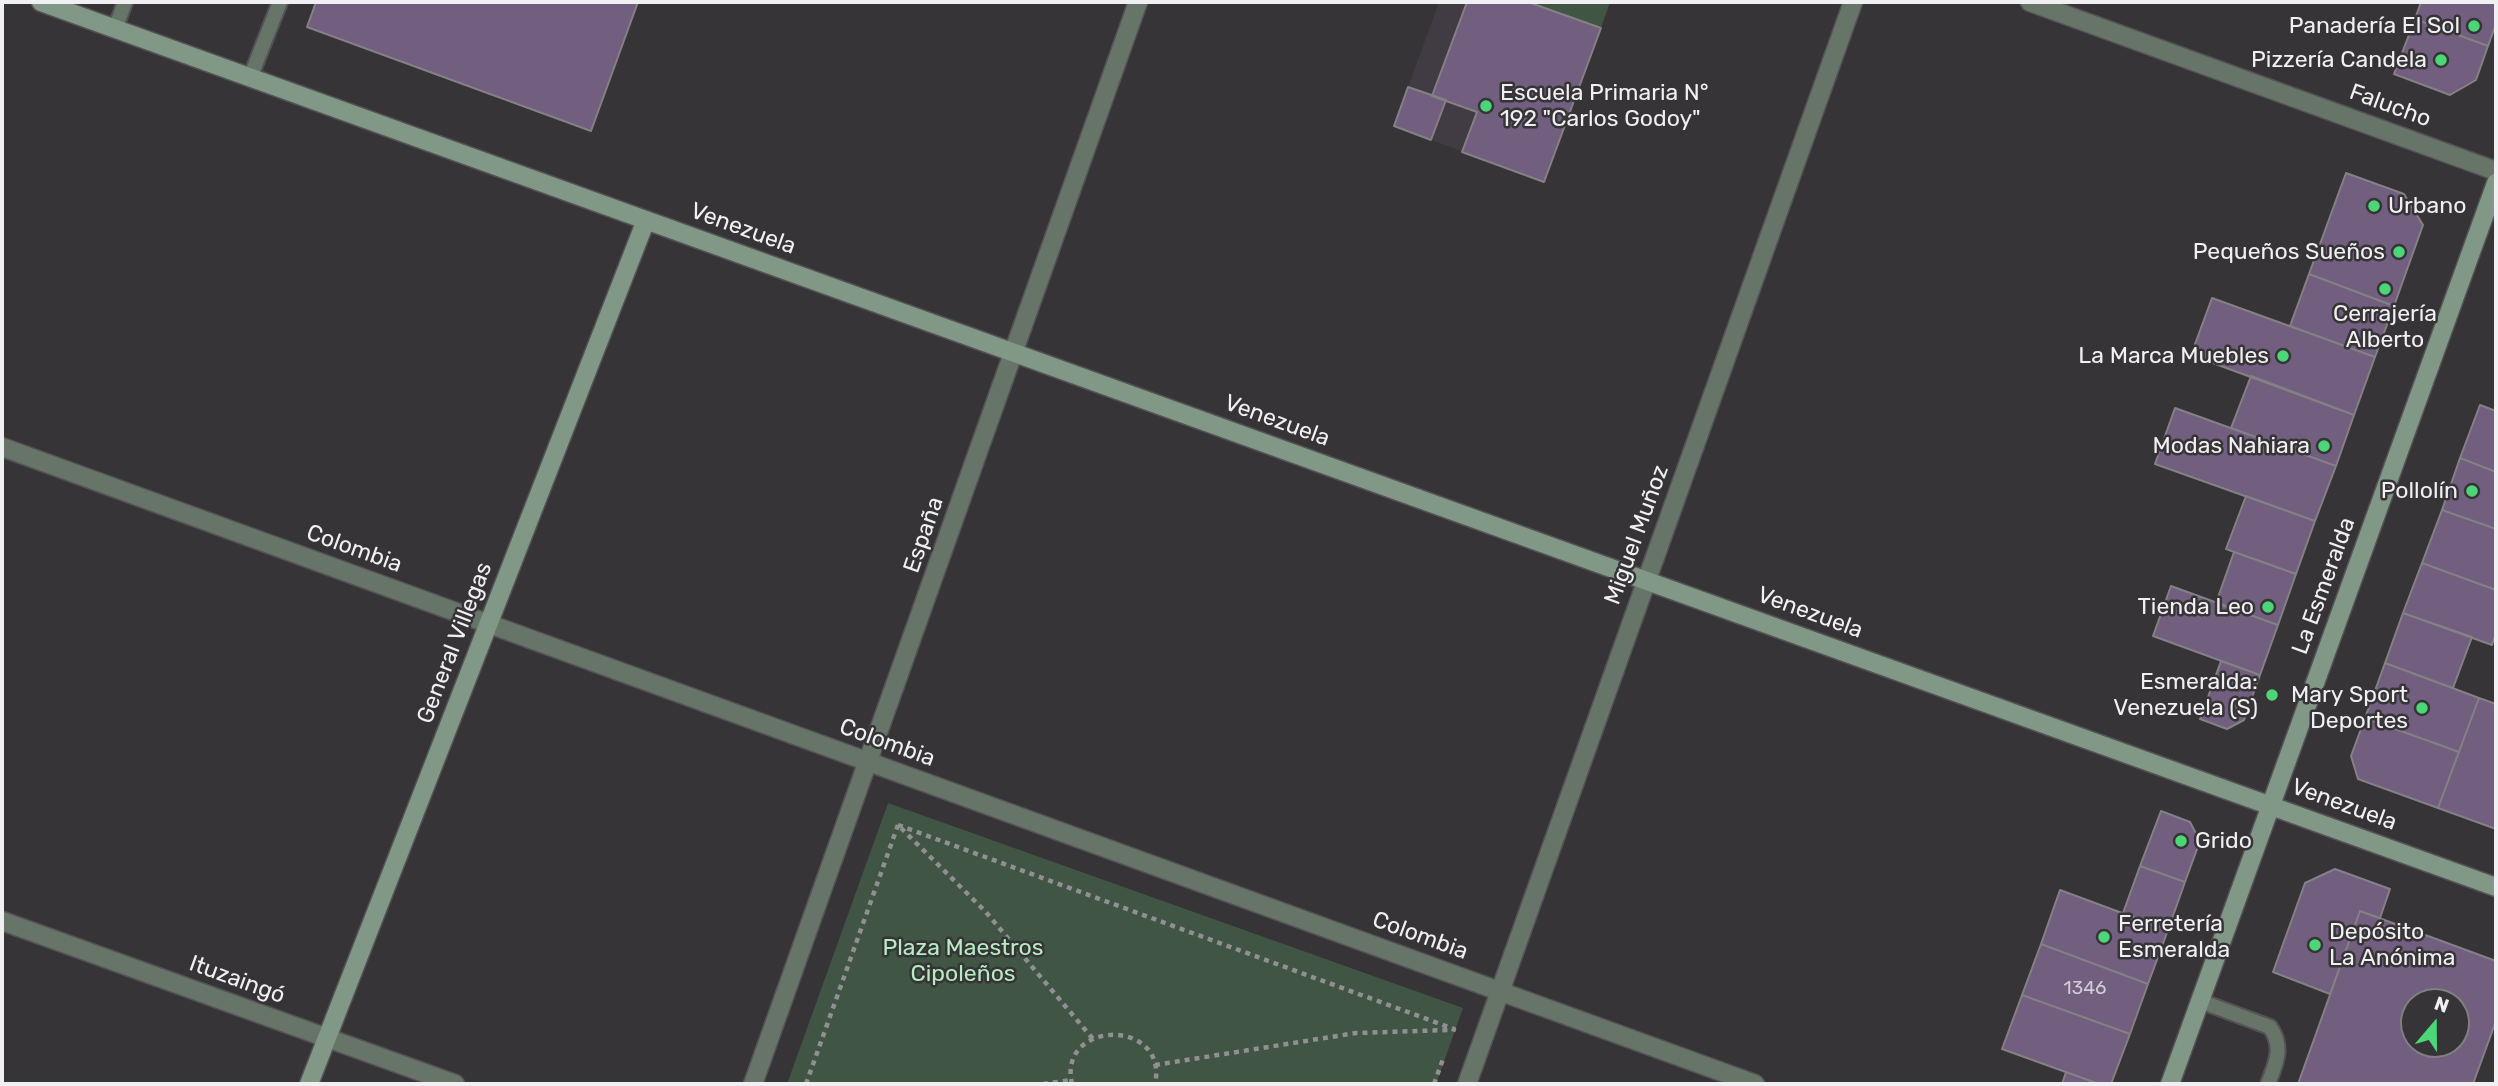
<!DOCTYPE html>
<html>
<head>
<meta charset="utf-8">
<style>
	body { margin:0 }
	#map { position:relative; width:2498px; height:1086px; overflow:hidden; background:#363437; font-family:Rubik,sans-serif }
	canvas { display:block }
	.frame { position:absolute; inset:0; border:4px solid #f0eff1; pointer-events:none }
	.north { position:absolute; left:2400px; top:988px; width:70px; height:70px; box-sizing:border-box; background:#363437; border:2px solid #807f81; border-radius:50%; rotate:20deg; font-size:19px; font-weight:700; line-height:28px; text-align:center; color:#f0eff1 }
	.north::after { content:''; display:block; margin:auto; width:24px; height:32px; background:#4cd677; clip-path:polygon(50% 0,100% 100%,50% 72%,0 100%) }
</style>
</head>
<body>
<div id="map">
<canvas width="2498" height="1086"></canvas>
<div class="frame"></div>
<div class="north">N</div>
</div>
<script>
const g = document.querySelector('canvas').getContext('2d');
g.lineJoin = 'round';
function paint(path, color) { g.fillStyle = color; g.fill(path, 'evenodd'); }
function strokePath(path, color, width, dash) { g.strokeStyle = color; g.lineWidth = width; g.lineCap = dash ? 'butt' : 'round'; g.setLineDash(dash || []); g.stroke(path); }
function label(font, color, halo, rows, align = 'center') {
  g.font = font + ' Rubik,sans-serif'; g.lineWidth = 5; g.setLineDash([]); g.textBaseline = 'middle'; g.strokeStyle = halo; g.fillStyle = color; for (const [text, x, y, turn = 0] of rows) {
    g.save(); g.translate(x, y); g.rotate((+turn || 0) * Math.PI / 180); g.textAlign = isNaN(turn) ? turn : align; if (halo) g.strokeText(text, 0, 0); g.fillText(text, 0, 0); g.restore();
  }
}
paint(new Path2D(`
	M1439,2H1610L1544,182L1394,126Z`), '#413b44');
paint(new Path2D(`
	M1528,2H1610L1601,28Z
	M888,803L1463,1008L1436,1084H787Z`), '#405544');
const building = new Path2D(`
	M316,2H638L591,131L307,27Z
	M1467,2H1528L1601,28L1544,182L1462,152L1477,112L1432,96Z
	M2421,2H2496V24L2488,46L2415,19Z
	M2415,19L2488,46L2476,80L2450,95L2394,74Z
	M1408,87L1446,100L1431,140L1394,126Z
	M2346,173L2404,194L2423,225L2394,306L2309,274Z
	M2309,274L2394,306L2375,357L2290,326Z
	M2212,298L2375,357L2354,415L2191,355Z
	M2251,376L2354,415L2336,466L2231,428Z
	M2480,405L2496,411V472L2460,458Z
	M2175,408L2336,466L2315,521L2155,464Z
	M2460,458L2496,472V529L2442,510Z
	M2246,496L2315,521L2296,574L2226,549Z
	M2442,510L2496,529V590L2422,563Z
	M2234,552L2296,574L2278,625L2216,603Z
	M2422,563L2496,590V633L2492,645L2403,613Z
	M2171,586L2278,625L2260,675L2153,636Z
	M2403,613L2472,637L2453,688L2385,663Z
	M2221,661L2260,675L2244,720L2227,729L2200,719Z
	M2385,663L2479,698L2459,752L2365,718Z
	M2479,698L2496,704V829L2438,808Z
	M2365,718L2459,752L2438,808L2358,779L2351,756Z
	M2161,811L2190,822L2200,841L2185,882L2140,866Z
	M2140,866L2185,882L2168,930L2123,913Z
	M2335,869L2390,889L2380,918L2360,911L2330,994L2273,972L2305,883Z
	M2060,890L2168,930L2148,984L2041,944Z
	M2360,911L2496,961V1021L2473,1084H2298ZM2414,1002H2456V1044H2414Z
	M2041,944L2148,984L2130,1034L2022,995Z
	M2022,995L2130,1034L2111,1084H2099L2002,1049Z
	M2066,1072L2099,1084H2062Z`);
paint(building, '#725e7e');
strokePath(building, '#848185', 2);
const lane = new Path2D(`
	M115,29L125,2
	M250,78L280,2
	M2200,1001L2270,1027C2284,1047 2276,1063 2268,1084`);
const street = new Path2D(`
	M2030,2L2496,171
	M2,447L1755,1084
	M2,921L455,1084
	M753,1084L1138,2
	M1467,1084L1853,2`);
const secondary = new Path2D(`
	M41,2L2496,887
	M309,1084L646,220
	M2170,1084L2496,183`);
strokePath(lane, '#545255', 18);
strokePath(street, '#545255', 21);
strokePath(secondary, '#545255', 21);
strokePath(new Path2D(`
	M898,825L1454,1029L1452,1035
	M901,828L985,911L1093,1039
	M1155,1065L1356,1033L1449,1030
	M806,1084L898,825
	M1043,1084L1071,1080
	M1072,1084C1057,1019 1169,1018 1155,1084
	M1434,1084L1443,1059`), '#918f92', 4.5, [5, 5]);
strokePath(lane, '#677569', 14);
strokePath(street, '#677569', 18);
strokePath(secondary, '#829886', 18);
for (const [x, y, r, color] of [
	[2474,26,7,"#4cd677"],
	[2441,60,7,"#4cd677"],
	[1486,106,7,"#4cd677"],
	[2374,206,7,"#4cd677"],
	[2399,252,7,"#4cd677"],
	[2385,289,7,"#4cd677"],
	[2283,356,7,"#4cd677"],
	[2324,446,7,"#4cd677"],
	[2472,491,7,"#4cd677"],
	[2268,607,7,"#4cd677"],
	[2272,695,7,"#4cd677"],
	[2422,708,7,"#4cd677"],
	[2181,841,7,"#4cd677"],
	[2104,937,7,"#4cd677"],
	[2315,945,7,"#4cd677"]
]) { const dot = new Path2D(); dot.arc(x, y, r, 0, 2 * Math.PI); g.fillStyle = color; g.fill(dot); strokePath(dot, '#363437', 2.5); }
label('19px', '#d0cbd4', null, [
	["1346",2085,989]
]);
label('23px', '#f0eff1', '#363437', [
	["Panadería El Sol",2460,26],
	["Pizzería Candela",2427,60],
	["Escuela Primaria N°",1500,93,"left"],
	["192 \"Carlos Godoy\"",1500,119,"left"],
	["Urbano",2388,206,"left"],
	["Pequeños Sueños",2385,252],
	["Cerrajería",2385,314,"center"],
	["Alberto",2385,340,"center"],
	["La Marca Muebles",2269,356],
	["Modas Nahiara",2310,446],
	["Pollolín",2458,491],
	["Tienda Leo",2254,607],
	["Esmeralda:",2258,682],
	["Venezuela (S)",2258,708],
	["Mary Sport",2408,695],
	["Deportes",2408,721],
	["Grido",2195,841,"left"],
	["Ferretería",2118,924,"left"],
	["Esmeralda",2118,950,"left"],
	["Depósito",2329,932,"left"],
	["La Anónima",2329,958,"left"]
], 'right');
label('23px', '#f0eff1', '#363437', [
	["Falucho",2390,106,20],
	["Venezuela",743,229,20],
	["Venezuela",1277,421,20],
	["España",924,535,-71],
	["Miguel Muñoz",1637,535,-70],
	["Colombia",354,549,20],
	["La Esmeralda",2324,586,-70],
	["Venezuela",1810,613,20],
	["General Villegas",455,643,-69],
	["Colombia",887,743,20],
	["Venezuela",2344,805,20],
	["Colombia",1420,936,20],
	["Ituzaingó",237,980,20]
]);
label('23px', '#b5edc0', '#363437', [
	["Plaza Maestros",963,948],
	["Cipoleños",963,974]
]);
</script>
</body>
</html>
